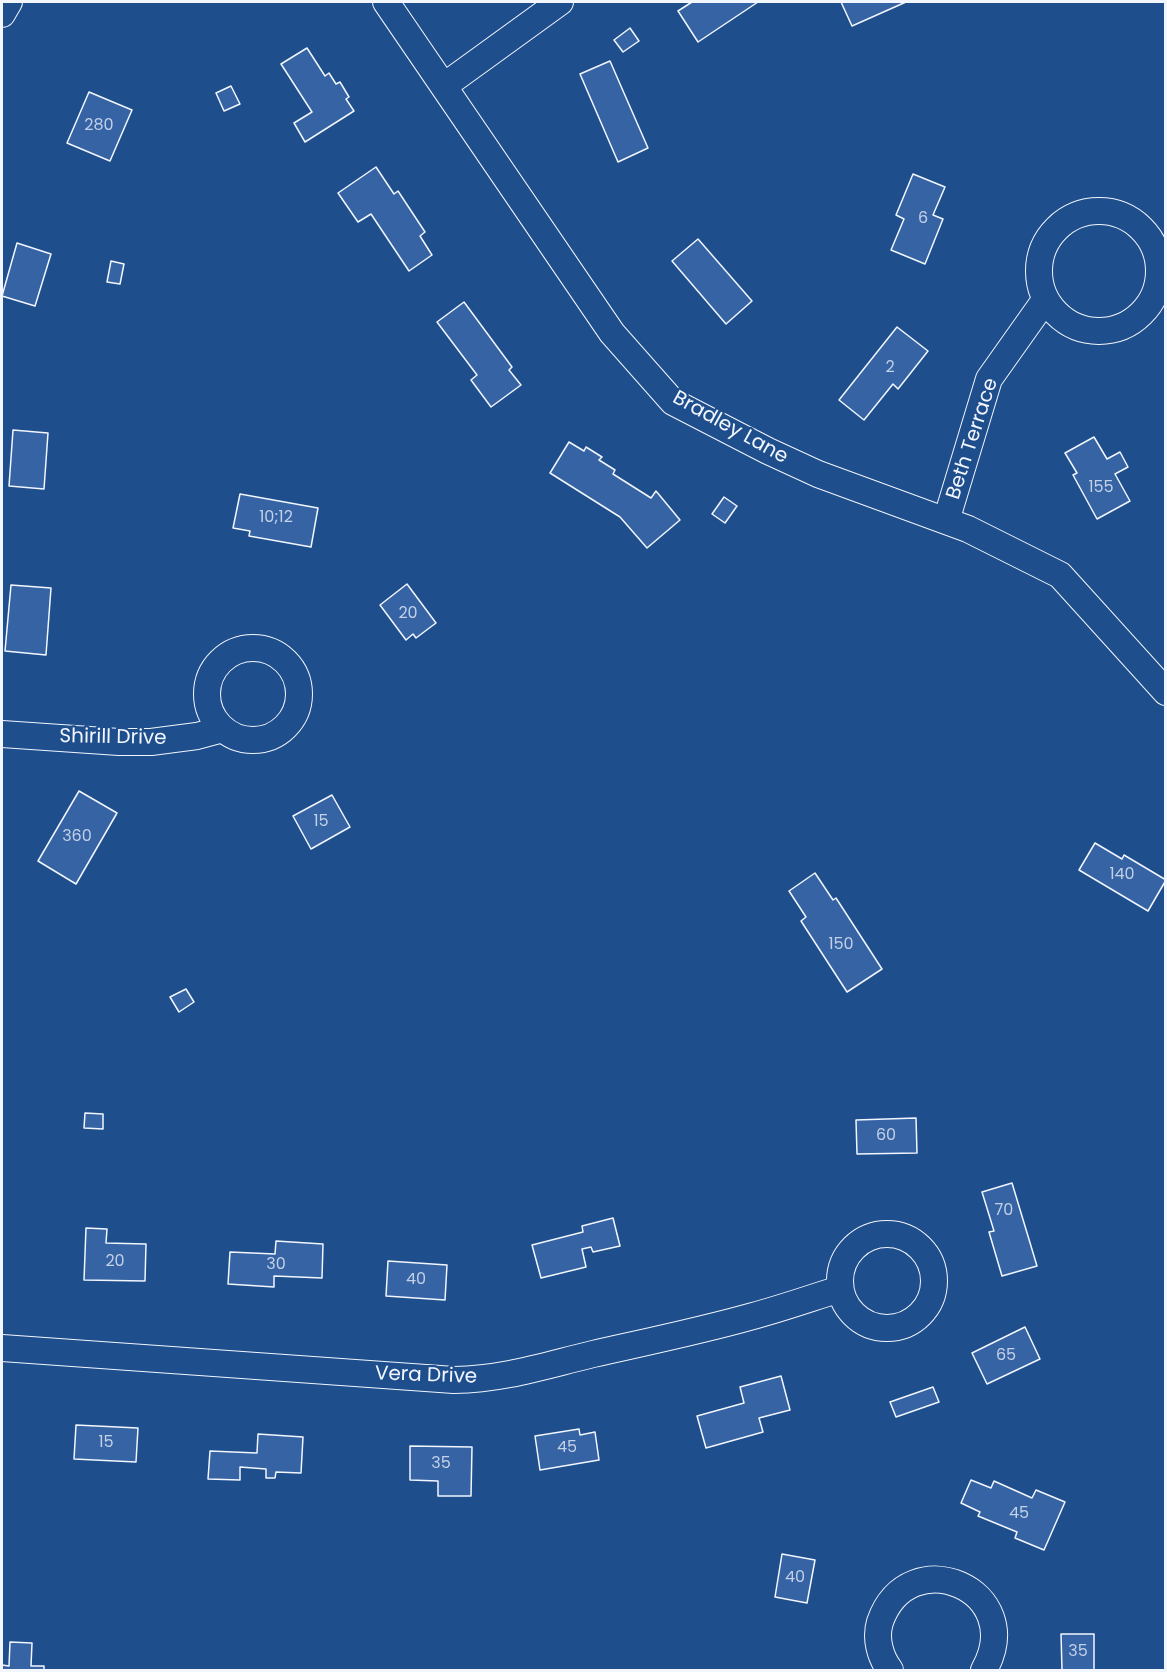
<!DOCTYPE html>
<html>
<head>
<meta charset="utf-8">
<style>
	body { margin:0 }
	#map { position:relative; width:1167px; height:1672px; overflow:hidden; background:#1f4e8c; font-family:Poppins,sans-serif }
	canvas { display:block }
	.frame { position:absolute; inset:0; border:3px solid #f2f6ff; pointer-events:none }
</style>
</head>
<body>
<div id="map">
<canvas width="1167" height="1672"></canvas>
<div class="frame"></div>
</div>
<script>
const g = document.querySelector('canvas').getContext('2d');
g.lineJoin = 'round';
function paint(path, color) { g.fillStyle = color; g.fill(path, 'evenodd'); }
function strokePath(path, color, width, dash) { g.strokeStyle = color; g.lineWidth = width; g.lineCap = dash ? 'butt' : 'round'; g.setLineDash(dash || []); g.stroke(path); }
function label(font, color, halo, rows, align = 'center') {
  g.font = font + ' Poppins,sans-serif'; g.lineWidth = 4.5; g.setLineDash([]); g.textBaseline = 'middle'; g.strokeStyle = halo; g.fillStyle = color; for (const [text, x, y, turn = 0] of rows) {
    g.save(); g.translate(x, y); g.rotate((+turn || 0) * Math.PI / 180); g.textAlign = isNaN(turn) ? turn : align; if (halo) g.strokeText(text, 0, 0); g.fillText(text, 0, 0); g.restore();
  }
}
const building = new Path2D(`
	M692,2H758L698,42L678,11Z
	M841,2H906L852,26Z
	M630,28L639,41L623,52L614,40Z
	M307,48L325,76L329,73L336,84L340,82L349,97L346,99L354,111L305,142L294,123L312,112L281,64Z
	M610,61L648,148L618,162L580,74Z
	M231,86L240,104L224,111L216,93Z
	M89,92L132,110L110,161L67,143Z
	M376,167L394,194L398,191L425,232L420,236L432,255L409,271L371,214L358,222L338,193Z
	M913,174L945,187L933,215L943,219L925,264L891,250L904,219L896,215Z
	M698,239L752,301L726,324L672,261Z
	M17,243L51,254L35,306L2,296Z
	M111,261L124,264L120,284L107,282Z
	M464,302L512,367L509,370L521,385L491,407L471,380L477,375L437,322Z
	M897,327L928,351L898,389L893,384L864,420L839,400Z
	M13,430L48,433L44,489L9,486Z
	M1094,437L1107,459L1120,452L1128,467L1115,474L1130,501L1097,519L1073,475L1077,473L1065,453Z
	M569,442L584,451L586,447L602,457L599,460L615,470L613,474L651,498L656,491L680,520L647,548L620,517L550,473Z
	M240,494L318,508L311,547L249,536L250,531L233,528Z
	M724,497L737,506L725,523L712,514Z
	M407,584L436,623L416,638L413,634L406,640L380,605Z
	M11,585L51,588L46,655L5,651Z
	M79,791L117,813L76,884L38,861Z
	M332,795L350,827L311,849L293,816Z
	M1095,843L1122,859L1124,855L1166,880L1148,911L1079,870Z
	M815,873L833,900L836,898L882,969L847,992L801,921L806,917L789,891Z
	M186,989L194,1002L179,1012L170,997Z
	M85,1113L103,1114V1129L84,1128Z
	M916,1118L917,1153L857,1154L856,1120Z
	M1012,1183L1037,1266L1002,1276L989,1232L994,1231L982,1192Z
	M613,1218L620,1246L593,1252L591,1247L582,1249L586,1267L541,1278L532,1245L583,1232L582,1226Z
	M86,1228L107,1229L106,1243L146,1244L145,1281L84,1280Z
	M276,1241L323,1244L322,1278L274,1276V1287L228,1284L230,1252L275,1254Z
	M388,1261L447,1265L445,1300L386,1296Z
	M1025,1327L1040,1359L987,1384L972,1353Z
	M781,1376L790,1410L759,1418L763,1432L706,1448L697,1416L744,1403L740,1387Z
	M933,1387L939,1402L896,1417L890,1402Z
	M76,1425L138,1428L136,1462L74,1459Z
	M579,1429L580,1435L595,1432L599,1460L540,1470L535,1436Z
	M258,1434L303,1437L301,1473L276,1472L275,1478H266V1469L240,1467V1480L208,1479L210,1451L257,1453Z
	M410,1446L472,1447L471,1496H438V1481L410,1480Z
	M971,1480L991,1488L994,1481L1032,1498L1036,1490L1065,1502L1044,1550L1015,1538L1017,1532L978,1516L980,1512L961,1503Z
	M782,1554L815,1560L807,1603L775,1597Z
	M1061,1634H1094V1670H1062Z
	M10,1642L32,1643L31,1666H44V1670H2V1665L9,1666Z`);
paint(building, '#3563a3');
strokePath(building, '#f2f6ff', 1.5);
const minor = new Path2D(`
	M386,2L612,333L673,402L768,451L818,474L968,529L1060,575L1166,692
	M2,14L9,2
	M444,86L560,2
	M1039 271a60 60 0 1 1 120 0a60 60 0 1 1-120 0Z
	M946,521L989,379L1045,300
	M207 694a46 46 0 1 1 92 0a46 46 0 1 1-92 0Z
	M2,734L119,742H151L197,736L223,729
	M840 1281a47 47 0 1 1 94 0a47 47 0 1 1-94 0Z
	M2,1348L454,1380C505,1379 543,1366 593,1354C646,1342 700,1331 753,1316C783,1308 811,1298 840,1289
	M890,1670C880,1657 875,1638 880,1622C909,1539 1029,1590 984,1670`);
strokePath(minor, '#f2f6ff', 28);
strokePath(minor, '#1f4e8c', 26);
label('16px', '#c3d1e8', null, [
	["280",99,126],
	["6",923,219],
	["2",890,368],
	["155",1101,488],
	["10;12",276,518],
	["20",408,614],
	["15",321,822],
	["360",77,837],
	["140",1122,875],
	["150",841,945],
	["60",886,1136],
	["70",1004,1211],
	["20",115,1262],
	["30",276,1265],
	["40",416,1280],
	["65",1006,1356],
	["15",106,1443],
	["45",567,1448],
	["35",441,1464],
	["45",1019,1514],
	["40",795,1578],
	["35",1078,1652]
]);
label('20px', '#f2f6ff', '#1f4e8c', [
	["Bradley Lane",730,428,29],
	["Beth Terrace",973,439,-72],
	["Shirill Drive",113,738,1],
	["Vera Drive",426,1376,2]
]);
</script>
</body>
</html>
